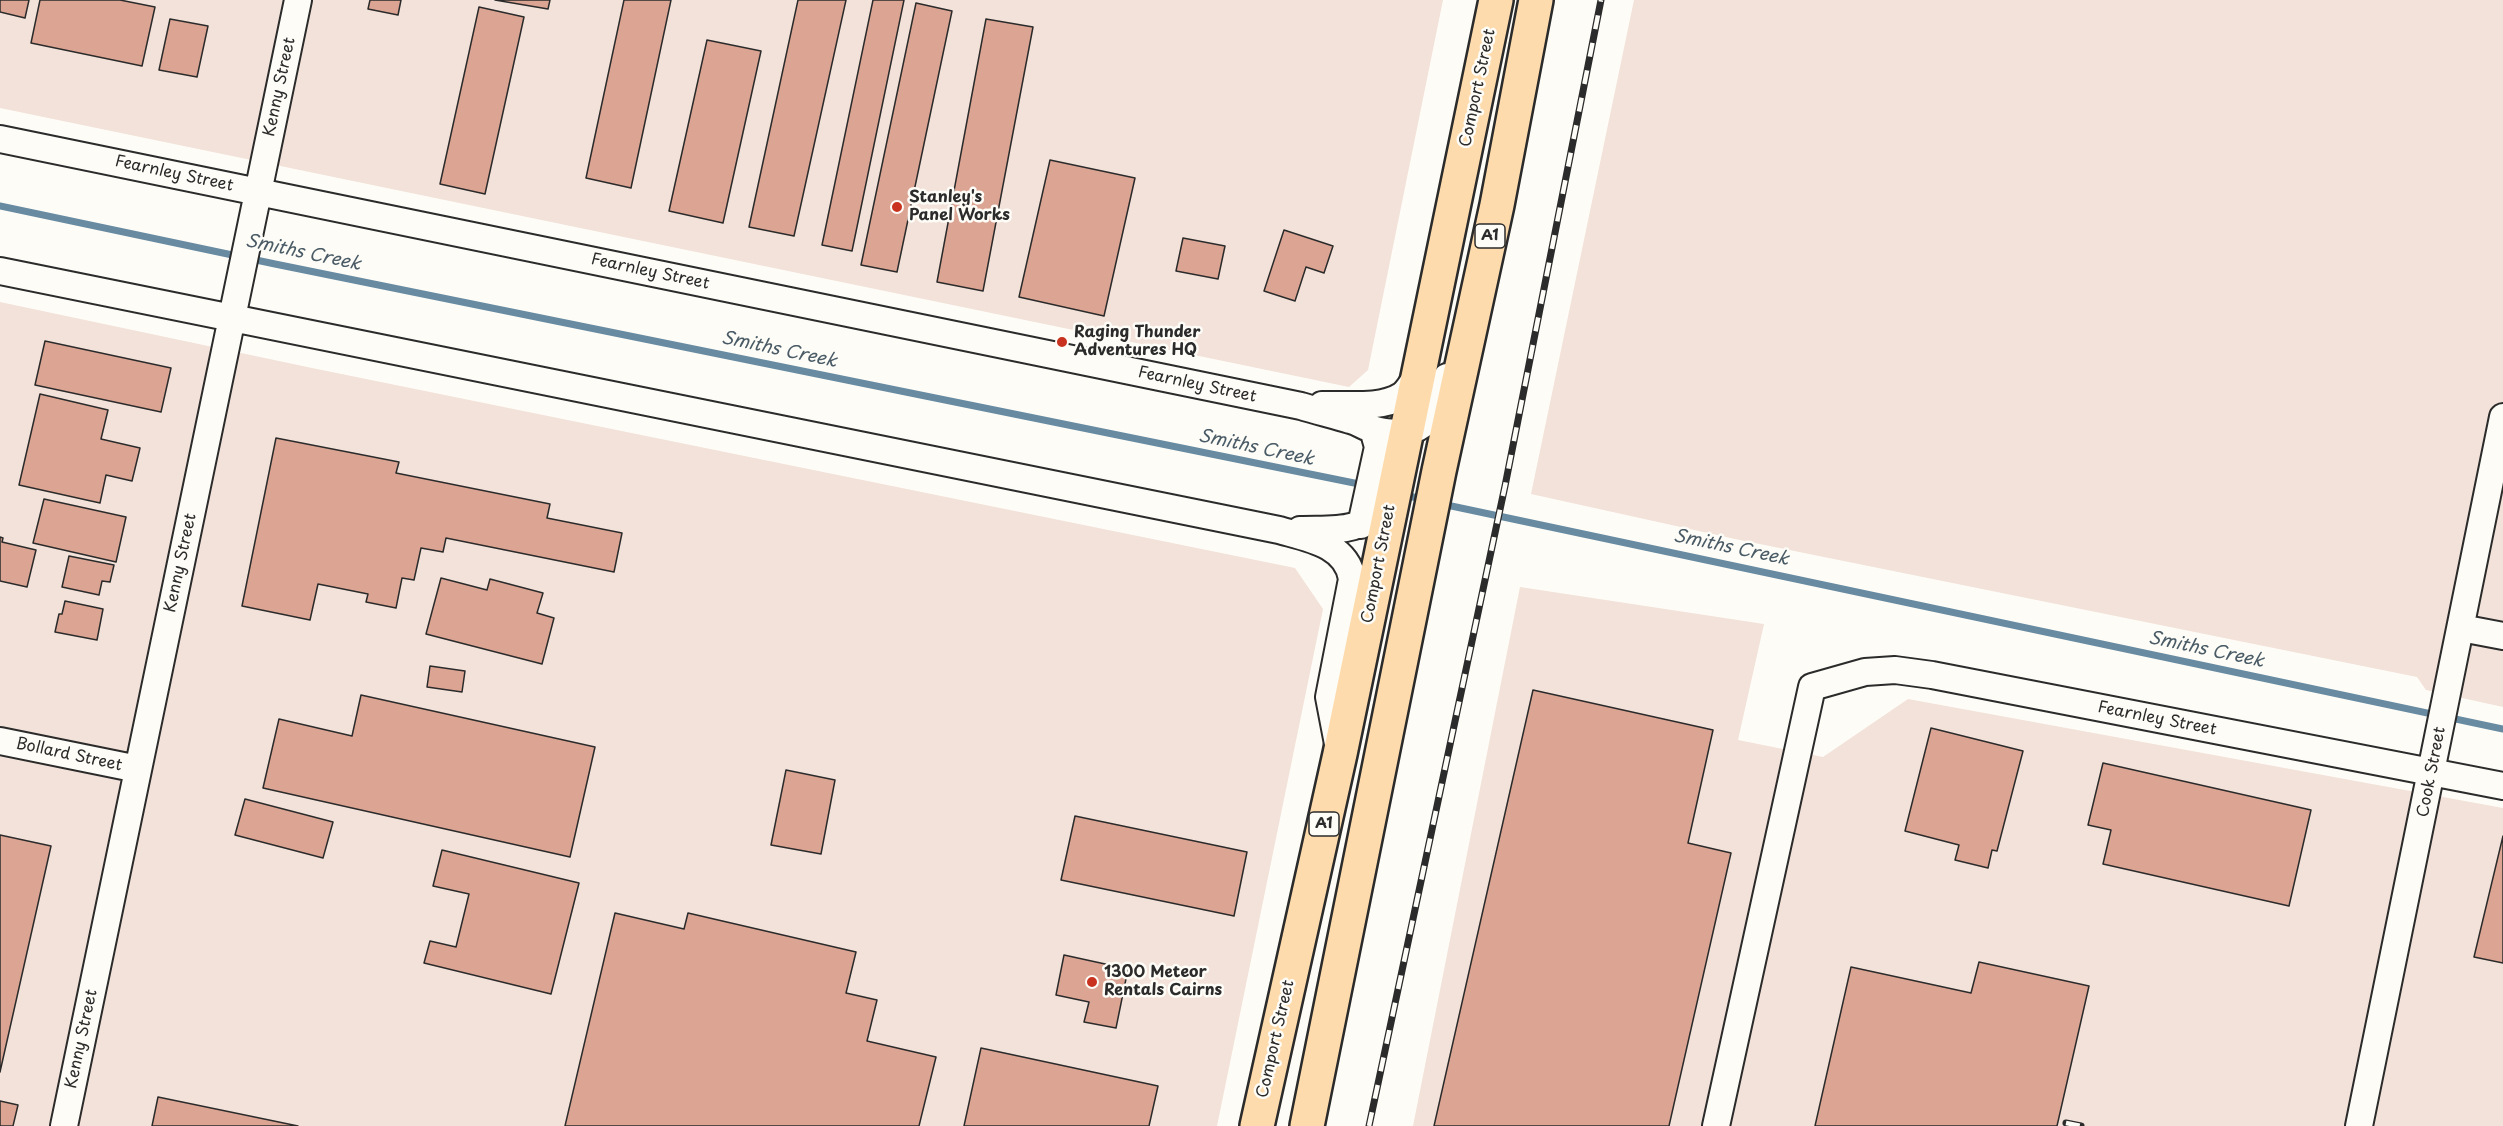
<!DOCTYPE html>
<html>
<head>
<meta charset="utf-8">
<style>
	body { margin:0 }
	canvas { display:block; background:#fdfcf7 }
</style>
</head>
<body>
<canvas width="2503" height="1126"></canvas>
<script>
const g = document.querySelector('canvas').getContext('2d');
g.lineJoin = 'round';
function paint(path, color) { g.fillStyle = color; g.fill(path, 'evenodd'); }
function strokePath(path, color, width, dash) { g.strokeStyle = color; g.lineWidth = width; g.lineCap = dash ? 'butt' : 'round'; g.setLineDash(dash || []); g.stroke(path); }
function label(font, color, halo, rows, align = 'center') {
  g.font = font + ' "Playpen Sans",sans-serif'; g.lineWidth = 5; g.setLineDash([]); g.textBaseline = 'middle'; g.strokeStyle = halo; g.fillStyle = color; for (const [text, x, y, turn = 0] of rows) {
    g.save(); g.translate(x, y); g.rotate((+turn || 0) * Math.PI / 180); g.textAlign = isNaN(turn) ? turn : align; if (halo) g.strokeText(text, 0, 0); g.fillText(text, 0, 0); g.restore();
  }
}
paint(new Path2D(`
	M0,0H1443L1368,370L1349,387L0,108Z
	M1634,0H2503V707L2426,690L2417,677L1735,539L1531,494Z
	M0,302L312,368L1295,568L1323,609L1217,1126H0Z
	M1520,587L1764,624L1738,740L1823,757L1908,699L2503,808V1126H1413Z`), '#f3e2d9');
strokePath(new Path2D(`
	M0,206L275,264L1364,485
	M1401,494L1425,500
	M1442,504L2503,729`), '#688ba2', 7);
const building = new Path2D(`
	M0,0H29L25,18L0,12Z
	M40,0H120L155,7L142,66L31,43Z
	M370,0H401L398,15L368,9Z
	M495,0H550L548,9Z
	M624,0H671L631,188L586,178Z
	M798,0H846L794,236L749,227Z
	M873,0H904L852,251L822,245Z
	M916,3L952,11L897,272L861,265Z
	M479,7L524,17L485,194L440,184Z
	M170,19L208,26L197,77L159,70Z
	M986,19L1033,27L983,291L937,282Z
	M707,40L761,51L723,223L669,211Z
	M1050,160L1135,178L1104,316L1019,297Z
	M1284,230L1333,246L1324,273L1306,267L1295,301L1264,291Z
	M1183,238L1225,246L1218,279L1176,271Z
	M45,341L171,368L161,412L35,385Z
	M40,394L108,410L101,439L140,448L132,481L106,475L100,503L19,485Z
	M276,438L399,462L396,473L550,504L547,518L622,533L614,572L446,538L443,552L421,548L414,580L402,578L396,608L366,602L368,594L318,584L310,620L242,606Z
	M44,499L126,517L116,562L33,543Z
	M0,537L3,538L2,542L36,550L27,587L0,581Z
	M69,556L114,565L110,582L102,581L99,595L62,587Z
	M441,578L487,590L490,579L543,593L537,613L554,618L542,664L426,634Z
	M65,601L103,609L97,640L55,632L59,614H62Z
	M430,666L465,671L462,692L427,687Z
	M1533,690L1713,730L1688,843L1731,853L1669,1126H1434Z
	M361,695L595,747L570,857L263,788L279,719L352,736Z
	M1931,728L2023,751L1997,851L1992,850L1988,868L1955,860L1959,845L1905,831Z
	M2103,763L2311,810L2289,906L2103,864L2111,830L2088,825Z
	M786,770L835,780L821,854L771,845Z
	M245,799L333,822L323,858L235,835Z
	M1075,816L1247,852L1234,916L1061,880Z
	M0,835L51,846L0,1072Z
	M2503,836V963L2474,957Z
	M442,850L579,883L551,994L424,963L430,941L456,947L469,894L433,886Z
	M615,913L684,929L688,913L856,952L846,993L877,1000L867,1041L936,1057L919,1126H565Z
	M1064,955L1128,969L1116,1028L1084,1022L1089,1002L1056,995Z
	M1979,962L2089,986L2057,1126H1815L1851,967L1971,993Z
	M981,1048L1158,1086L1149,1126H964Z
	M158,1097L298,1126H152Z
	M0,1101L18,1105L13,1126H0Z`);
paint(building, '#dba493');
strokePath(building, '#2b2b2b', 1.5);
const minor = new Path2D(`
	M0,139L1301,406C1317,411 1334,415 1350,420C1358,422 1365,427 1372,429C1418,442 1438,420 1447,377
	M0,271L1279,530C1307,538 1347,544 1352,579L1329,697L1339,749
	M1322,405C1344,404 1382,409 1401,396C1408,392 1413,381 1419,374
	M1361,525L1378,447L1373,429
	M1300,530C1345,529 1353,533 1390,505
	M2461,628L2503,636
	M0,741L138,769
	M64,1126L298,0
	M1716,1126L1812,687L1865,672L1895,670L1932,675L2503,786
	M2359,1126L2503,417`);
const highway = new Path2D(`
	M1257,1126L1340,754L1496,0
	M1307,1126L1439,471L1497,205L1536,0`);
strokePath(minor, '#2b2b2b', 30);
strokePath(highway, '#2b2b2b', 38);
strokePath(minor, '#fdfcf7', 26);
strokePath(highway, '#fedbac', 33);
const rail = new Path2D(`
	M2066,1123L2081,1126
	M1369,1126L1505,486L1601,0`);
strokePath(rail, '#2b2b2b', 7);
strokePath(rail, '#fdfcf7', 4.5, [14]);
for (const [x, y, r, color] of [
	[897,207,6,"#c8321e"],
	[1062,342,6,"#c8321e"],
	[1092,982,6,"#c8321e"]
]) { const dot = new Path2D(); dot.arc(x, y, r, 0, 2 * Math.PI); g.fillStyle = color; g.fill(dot); strokePath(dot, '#fdfcf7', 2); }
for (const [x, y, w] of [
	[1490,236,30],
	[1324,824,30]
]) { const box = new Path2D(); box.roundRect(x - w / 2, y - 12, w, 24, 4.5); g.fillStyle = '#fdfcf7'; g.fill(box); strokePath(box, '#2b2b2b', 1.5); }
label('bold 15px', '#2b2b2b', null, [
	["A1",1490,236],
	["A1",1324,824]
]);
label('16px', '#2b2b2b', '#fdfcf7', [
	["Kenny Street",280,87,-78],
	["Comport Street",1478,88,-78],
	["Fearnley Street",174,174,12],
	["Fearnley Street",650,272,12],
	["Fearnley Street",1197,385,12],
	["Kenny Street",181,563,-78],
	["Comport Street",1379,564,-79],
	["Fearnley Street",2157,719,11],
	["Bollard Street",69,755,12],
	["Cook Street",2432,772,-79],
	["Kenny Street",82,1039,-78],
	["Comport Street",1276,1039,-77]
]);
label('bold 16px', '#2b2b2b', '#fdfcf7', [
	["Stanley's",909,198],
	["Panel Works",909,216],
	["Raging Thunder",1074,333],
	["Adventures HQ",1074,351],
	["1300 Meteor",1104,973],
	["Rentals Cairns",1104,991]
], 'left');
label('italic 18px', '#4a5b66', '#fdfcf7', [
	["Smiths Creek",303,253,12],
	["Smiths Creek",779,350,12],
	["Smiths Creek",1256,448,12],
	["Smiths Creek",1731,548,12],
	["Smiths Creek",2206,650,12]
]);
</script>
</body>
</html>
